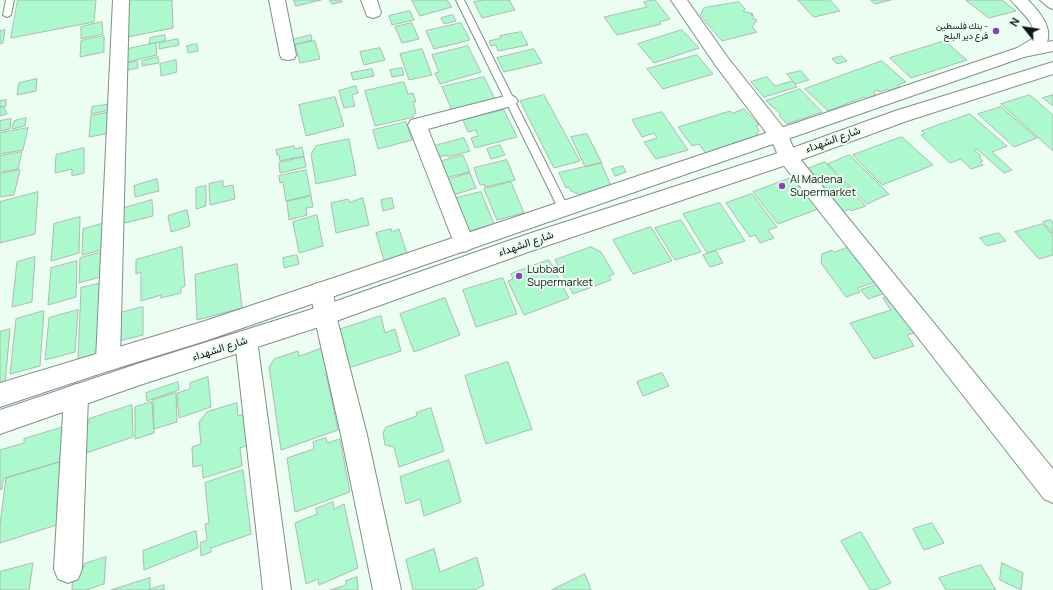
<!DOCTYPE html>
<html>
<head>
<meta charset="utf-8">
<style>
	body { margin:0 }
	#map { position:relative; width:1053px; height:590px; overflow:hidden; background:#ecfdf2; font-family:Manrope,sans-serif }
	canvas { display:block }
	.north { position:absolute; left:1005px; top:8px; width:40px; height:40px; -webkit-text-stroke:3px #ecfdf2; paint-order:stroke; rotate:300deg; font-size:11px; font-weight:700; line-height:16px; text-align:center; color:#101612 }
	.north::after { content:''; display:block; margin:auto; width:14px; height:18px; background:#101612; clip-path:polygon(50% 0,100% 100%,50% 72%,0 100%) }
</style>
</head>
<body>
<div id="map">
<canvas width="1053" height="590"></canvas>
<div class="north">N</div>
</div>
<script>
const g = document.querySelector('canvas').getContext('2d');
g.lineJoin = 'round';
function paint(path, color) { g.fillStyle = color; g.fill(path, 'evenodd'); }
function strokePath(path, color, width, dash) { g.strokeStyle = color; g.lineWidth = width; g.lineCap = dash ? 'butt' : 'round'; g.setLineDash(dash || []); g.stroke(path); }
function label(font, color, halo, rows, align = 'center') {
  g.font = font + ' Manrope,Vazirmatn,sans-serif'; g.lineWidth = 4; g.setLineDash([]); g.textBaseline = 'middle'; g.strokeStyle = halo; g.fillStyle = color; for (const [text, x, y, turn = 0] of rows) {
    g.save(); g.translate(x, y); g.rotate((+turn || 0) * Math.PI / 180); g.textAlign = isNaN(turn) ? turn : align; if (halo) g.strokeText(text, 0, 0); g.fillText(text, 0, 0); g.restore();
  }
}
const building = new Path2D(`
	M18,0H96L94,22L11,38Z
	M124,0H172L173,28L123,38Z
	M294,0H321L296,6Z
	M330,0H341L342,2L332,4Z
	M412,0H447L452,7L420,16Z
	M484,0H509L515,10L482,18L474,2Z
	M655,0L670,19L659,22L661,24L617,35L604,17L647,7L644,2Z
	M798,0H830L840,11L814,17Z
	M871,0H891L875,4Z
	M966,0H1002L1016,11L989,18Z
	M739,2L745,9L743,11L753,14L751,15L754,16L752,18L757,20L752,27L757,32L722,41L700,15L704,8Z
	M410,11L414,20L392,25L389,16Z
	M453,15L456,21L444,24L441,18Z
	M102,22L103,34L81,39V27Z
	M412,23L419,39L402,43L395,27Z
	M461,23L470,40L434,49L426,31Z
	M5,30L3,43L0,44V31Z
	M682,30L699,48L654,63L638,44Z
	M521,32L528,45L498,51L496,45L491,46L489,41L501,38L500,36Z
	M165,35V41L149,44L150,38Z
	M311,35L312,40L294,45L292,40Z
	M104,36V52L80,57L81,41Z
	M178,39L179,45L159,49V43Z
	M315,41L320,59L300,63L295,45Z
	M945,41L967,60L911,78L890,58Z
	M156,43L157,55L124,63L123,50Z
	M197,44L198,51L188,53L187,46Z
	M468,46L481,72L440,84L435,73L439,72L432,55Z
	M380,48L385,60L364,65L360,52Z
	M422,49L432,75L409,80L400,54Z
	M534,49L542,63L504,72L497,58Z
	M697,55L713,74L663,89L647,69Z
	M841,56L847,61L837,64L832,59Z
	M158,57L159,63L142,66V61Z
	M176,60L177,72L161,76L160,64Z
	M137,61L138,68L123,71L122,65Z
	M882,61L906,82L898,85L900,87L889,91L887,89L880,92L877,90L873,92L876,95L866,99L864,97L828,111L805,89Z
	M402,68L404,75L392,77L390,70Z
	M372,69L374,76L353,80L351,73Z
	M801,71L809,80L795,84L787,74Z
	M484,77L496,101L453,113L442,87Z
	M767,77L775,86L792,81L797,87L764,97L751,82Z
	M37,79L36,91L17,95L19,83Z
	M404,82L408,94L413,93L416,102H413L416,113L413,114L414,117L375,126L365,91Z
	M356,86L358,93L352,95L355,106L344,108L339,91Z
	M800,89L822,112L787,124L779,115L781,114L766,101Z
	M544,95L580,161L554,168L520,101Z
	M1030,95L1053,115V151L1001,104Z
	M1053,95V106L1043,98Z
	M335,97L344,126L306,136L299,105Z
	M6,100V106L0,107V101Z
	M111,104L110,110L91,114L92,107Z
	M4,107L7,114L0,116V108Z
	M1001,107L1037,138L1014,147L978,114Z
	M744,109L759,125L756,126L759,130L756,136L733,143L736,146L707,155L699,144L692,146L678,127L730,111L733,113Z
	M504,110L517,137L475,148L471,138L478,136L476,130L468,132L463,120Z
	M111,112L110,133L89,137L91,116Z
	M662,112L688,150L656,159L644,142L657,138L654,133L642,137L632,120Z
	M970,114L1007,146L992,152L1012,170L1004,173L977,149L974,150L981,156L979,157L983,161L980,162L983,165L971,169L961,159L950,163L921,135L925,134L922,131Z
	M26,118L25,126L12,129L14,121Z
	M11,119L10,129L0,131V121Z
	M406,122L412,140L378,149L373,130Z
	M28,128L23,150L0,154V133Z
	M587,134L602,163L585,167L571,137Z
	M902,137L933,165L882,185L853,155Z
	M464,138L470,151L448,157L447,155L435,158L431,147Z
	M349,139L356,175L316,184L311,154L316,146Z
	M500,145L505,155L491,159L487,149Z
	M294,146L295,149L302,147L304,156L280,161L279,155H277L276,150Z
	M84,148V173L72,176V169L55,173L56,155Z
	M22,152L18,169L0,172V156Z
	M463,155L470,172L445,178L439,162Z
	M850,155L889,194L867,204L828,164Z
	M304,157L306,167L280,173L279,163Z
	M507,160L515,180L485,187L484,184L480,185L474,168Z
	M825,162L866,206L851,211L849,209L842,212L804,170Z
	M601,163L612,188L581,195L571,191L569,187L566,188L559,173Z
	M623,166L626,172L615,176L612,169Z
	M20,170L14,195L0,197V174Z
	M306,170L311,195L286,201L283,182L280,183L279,176Z
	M470,173L476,188L453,195L447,180Z
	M799,175L826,206L778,224L753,192Z
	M157,179L159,191L135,197L134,186Z
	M223,181V187L233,185L235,199L210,205L209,184Z
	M511,182L524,213L497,220L484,189Z
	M206,186V206L196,209V188Z
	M38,192L35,234L0,243V202Z
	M481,192L494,224L466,232L453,199Z
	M752,194L777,227L768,230L774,238L760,243L755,235L750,237L726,203Z
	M311,196L313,207L306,208L307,215L289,220L287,202Z
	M363,198L369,225L336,233L331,203L348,199L350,202Z
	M392,198L394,208L383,211L381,200Z
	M152,200L153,216L121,224V209Z
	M720,203L745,241L707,253L683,214Z
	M187,210L190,226L171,232L168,216Z
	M317,215L323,246L299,253L293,222Z
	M80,217L79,253L51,261L54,224Z
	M681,220L701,252L675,260L655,228Z
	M1051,220L1053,222V234L1043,222Z
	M105,223V249L82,255L83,229Z
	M1043,224L1053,236V255L1039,259L1015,232Z
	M651,227L672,261L633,274L613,240Z
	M391,229L392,232L399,229L407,254L384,261L376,233Z
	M999,233L1006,241L987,246L980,238Z
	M182,247L185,286L181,288V293L161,298V295L141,301V272L136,274V260Z
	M591,247L601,252L614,274L609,276L611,280L573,294L555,260Z
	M849,247L876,282L857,288L860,292L846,297L821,263L822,254L832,250L834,252Z
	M107,251V275L79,283L80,258Z
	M716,251L723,263L710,267L703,255Z
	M297,255L299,264L284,268L283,258Z
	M35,257L32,302L12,307L17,262Z
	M549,260L569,298L524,315L508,281L513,279L511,274Z
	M77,261L76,297L48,305L51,268Z
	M237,264L242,308L197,320L195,275Z
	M503,278L517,314L476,327L463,290Z
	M109,281L107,351L78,359L81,288Z
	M881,283L888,292L868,299L861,290Z
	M889,297L921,331L907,335L914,346L874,359L850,323L891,310L883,298Z
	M445,298L460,335L414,352L400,314Z
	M143,307V335L115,342L116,314Z
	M78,310L75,352L45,360L49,318Z
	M44,311L40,366L10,374L16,319Z
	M381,316L385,333L395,329L401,351L342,370L335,331Z
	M10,329L5,383L0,385V332Z
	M328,346L333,369L326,373L338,430L281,450L269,367L274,359L298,351L299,356Z
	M508,362L532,429L486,444L465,376Z
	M662,373L669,386L643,396L637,382Z
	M208,377L211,407L179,418L177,393L190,389V383Z
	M178,382L179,390L147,401L146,393Z
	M176,393L177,422L154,429L153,400Z
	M152,402L154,433L135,439V407Z
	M237,403L238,416L252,412L255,443L240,448L242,466L203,478L202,465L193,467L192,447L201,444L199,422L207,412Z
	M132,405L133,437L86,453L87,425L89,424V419Z
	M431,408L444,451L399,467L394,447L385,445L383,433L386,427L417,416L416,413Z
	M67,426L65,460L3,479L2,489L0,490V450L24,443V439Z
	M326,438L327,443L340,439L350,492L295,512L287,458L314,449L313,442Z
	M449,460L461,502L424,516L420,499L406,504L400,477Z
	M61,462L57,507L67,503L66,522L0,543V524L6,478Z
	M243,470L251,534L211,548V552L201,556L200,543L207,540L205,524L209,523L205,483Z
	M333,502L334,509L344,504L358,568L319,585L318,579L306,584L295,523L317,514L316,509Z
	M932,523L944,543L924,550L913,529Z
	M196,531L198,548L144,570L143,551Z
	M861,532L891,583L875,590H870L841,541Z
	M434,549L440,572L477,557L484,585L475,590H413L406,560Z
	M106,557L104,584L86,590H72L73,572L83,569L84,564Z
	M33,563L29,590H0V572Z
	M1002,563L1023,573L1021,590L1000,580Z
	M981,565L996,590H946L939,578Z
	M585,574L591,590H552Z
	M357,577L358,590H330L346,585V581Z
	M150,578V590H111Z
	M164,585V590H151V589Z`);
paint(building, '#abf9cc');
strokePath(building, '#acbbb2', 1);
const service = new Path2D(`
	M6,0H14L11,15L7,17L3,15Z
	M456,0H464L569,209L568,212H560Z`);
const minor = new Path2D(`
	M113,0H129L120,360L116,368L108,371L100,368L96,360Z
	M269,0H285L296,55L294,59L288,60L282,59L280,55Z
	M361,0H377L381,13L379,16L373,18L367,16Z
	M671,0H687L728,58L786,131L796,154L1053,469V503L1044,499L781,162L771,139L716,66Z
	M509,95L515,97L518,101L515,105L428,129L474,243L471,249L464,252L457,249L454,243L408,125L411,120Z
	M322,282L330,284L333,291L336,315L367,435L401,590H373L341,435L314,315L311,291L314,284Z
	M246,330L254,333L257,340L291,590H263L235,340L238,333Z
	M76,384L85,388L88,396L82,569L78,579L68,583L58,579L54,569L64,396L67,388Z`);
const secondary = new Path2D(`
	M1011,0H1028C1038,10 1053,27 1047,42L1053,41V51L1024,57L205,341L108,371L0,407V383L205,321L772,131L1017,48L1032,39C1040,25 1018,10 1011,0Z
	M1053,62V74L907,121L795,162L531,251L325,325L140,385L0,434V410L140,363L325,305L525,235L781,152L895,111Z`);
const trunk = new Path2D(`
	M1040,0H1053V9L1048,7Z`);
strokePath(service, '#819087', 2);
strokePath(minor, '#819087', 2);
strokePath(secondary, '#819087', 2);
strokePath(trunk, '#819087', 2);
paint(service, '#fff');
paint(minor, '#fff');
paint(secondary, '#fff');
paint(trunk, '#fff');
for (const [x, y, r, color] of [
	[996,31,4,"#8844b8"],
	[782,186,4,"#8844b8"],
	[519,276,4,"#8844b8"]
]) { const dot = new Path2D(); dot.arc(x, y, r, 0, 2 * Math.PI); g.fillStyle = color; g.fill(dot); strokePath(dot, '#ecfdf2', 1.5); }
label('9px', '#101612', '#ecfdf2', [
	["بنك فلسطين -",988,26],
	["فرع دير البلح",988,36]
], 'right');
label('11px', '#101612', '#ecfdf2', [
	["شارع الشهداء",833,140,-20],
	["شارع الشهداء",526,244,-19],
	["شارع الشهداء",220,349,-18]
]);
label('11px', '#101612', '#ecfdf2', [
	["Al Madena",790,180],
	["Supermarket",790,193],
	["Lubbad",527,270],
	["Supermarket",527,283]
], 'left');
</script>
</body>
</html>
